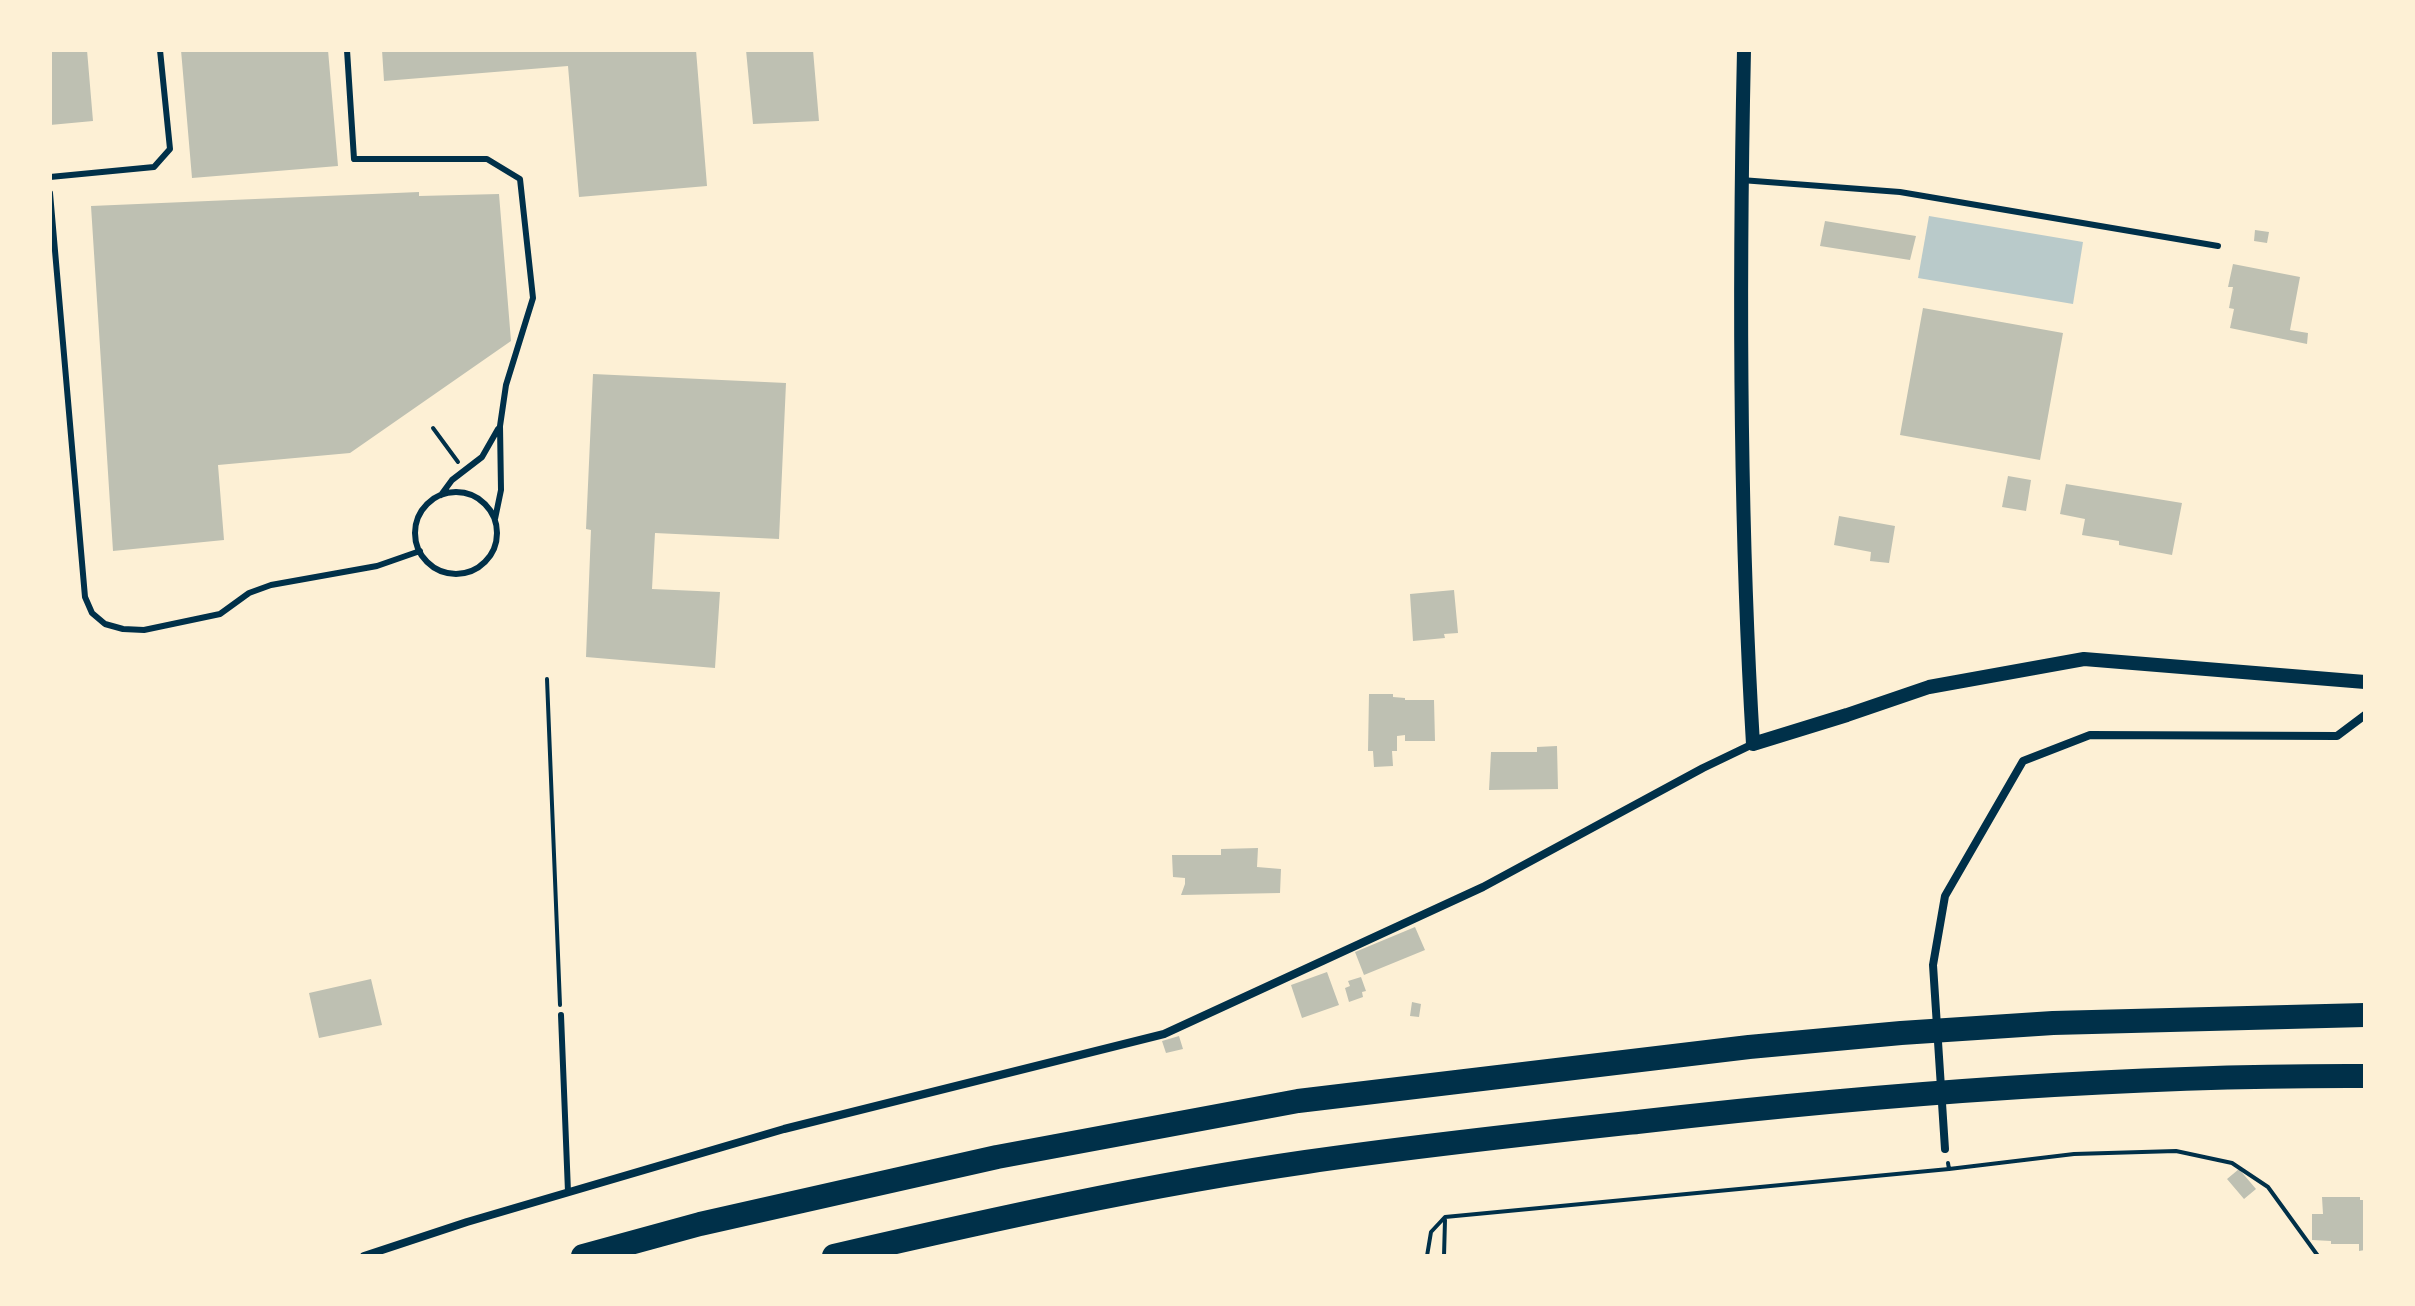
<!DOCTYPE html>
<html>
<head>
<meta charset="utf-8">
<style>
	body { margin:0 }
	#map { position:relative; width:2415px; height:1306px; overflow:hidden; background:#fdf0d5; font-family:Quicksand,sans-serif }
	canvas { display:block }
	.frame { position:absolute; inset:0; border:52px solid #fdf0d5; pointer-events:none }
</style>
</head>
<body>
<div id="map">
<canvas width="2415" height="1306"></canvas>
<div class="frame"></div>
</div>
<script>
const g = document.querySelector('canvas').getContext('2d');
g.lineJoin = 'round';
function paint(path, color) { g.fillStyle = color; g.fill(path, 'evenodd'); }
function strokePath(path, color, width, dash) { g.strokeStyle = color; g.lineWidth = width; g.lineCap = dash ? 'butt' : 'round'; g.setLineDash(dash || []); g.stroke(path); }
paint(new Path2D(`
	M1929,216L2083,242L2073,304L1918,278Z`), '#b9caca');
paint(new Path2D(`
	M50,50H87L93,121L50,125Z
	M181,50H328L338,166L192,178Z
	M382,50H696L707,186L579,197L568,66L384,81Z
	M746,50H813L819,121L753,124Z
	M419,192V196L499,194L511,341L350,453L218,465L224,540L113,551L91,206Z
	M1825,221L1916,236L1910,260L1820,246Z
	M2255,230L2269,232L2267,243L2254,241Z
	M2233,264L2300,277L2290,330L2308,333L2307,344L2230,328L2234,309L2229,308L2233,287H2228Z
	M1923,308L2063,333L2040,460L1900,435Z
	M593,374L786,383L779,539L655,533L652,589L720,592L715,668L586,657L591,530L586,529Z
	M2008,476L2031,480L2026,511L2002,507Z
	M2066,484L2182,503L2172,555L2119,545V541L2082,535L2085,519L2060,514Z
	M1839,516L1895,526L1889,563L1870,561L1871,552L1834,545Z
	M1454,590L1458,633L1444,634L1445,638L1413,641L1410,594Z
	M1369,694H1393V697L1405,698V700H1434L1435,741H1405V735L1397,736V751H1392L1393,766L1374,767L1373,751H1368Z
	M1557,746L1558,789L1489,790L1491,752H1537V747Z
	M1258,848L1257,867L1281,869L1280,893L1181,895L1185,884V878L1173,877L1172,855H1221V849Z
	M1415,927L1425,950L1364,975L1355,952Z
	M1327,972L1339,1005L1302,1018L1291,985Z
	M1361,977L1366,991L1362,992L1363,997L1349,1002L1345,988L1350,986L1348,981Z
	M371,979L382,1025L319,1038L309,993Z
	M1412,1002L1421,1004L1419,1017L1410,1016Z
	M1179,1036L1183,1049L1166,1053L1162,1041Z
	M2239,1169L2256,1189L2244,1199L2227,1179Z
	M2322,1197H2360V1200H2365V1250L2359,1251V1244H2331V1241L2312,1240V1214H2323Z`), '#bec0b2');
strokePath(new Path2D(`
	M433,428L458,462
	M547,679L560,1005
	M1949,1169L2074,1154L2176,1151L2232,1163L2268,1187L2318,1256
	M1427,1256L1431,1232L1445,1217L1949,1169L1948,1163
	M1444,1256L1445,1220`), '#003049', 4);
strokePath(new Path2D(`
	M347,50L354,159H487L520,179L533,298L506,385L500,426L501,490L495,519
	M50,177L154,167L170,149L160,50
	M1741,180L1900,192L2218,246
	M50,193L85,597L92,613L105,624L123,629L144,630L220,614L249,593L271,585L377,566L420,551
	M415 533a41 41 0 1 1 82 0a41 41 0 1 1-82 0Z
	M441,495L452,480L482,457L498,429
	M561,1015L568,1192`), '#003049', 6);
strokePath(new Path2D(`
	M1945,1149L1933,965L1945,896L2023,761L2090,735L2337,736L2365,715
	M364,1256L467,1222L784,1129L1164,1034L1483,887L1703,768L1753,744`), '#003049', 8);
strokePath(new Path2D(`
	M1744,50C1739,281 1739,513 1753,744L1847,715L1929,687L2084,659L2365,682`), '#003049', 14);
strokePath(new Path2D(`
	M583,1256L700,1224L997,1157L1298,1101L1749,1047L1901,1033L2053,1023L2365,1015
	M834,1256C990,1220 1147,1185 1306,1162C1416,1146 1527,1134 1637,1122C1879,1094 2122,1075 2365,1076`), '#003049', 24);
</script>
</body>
</html>
